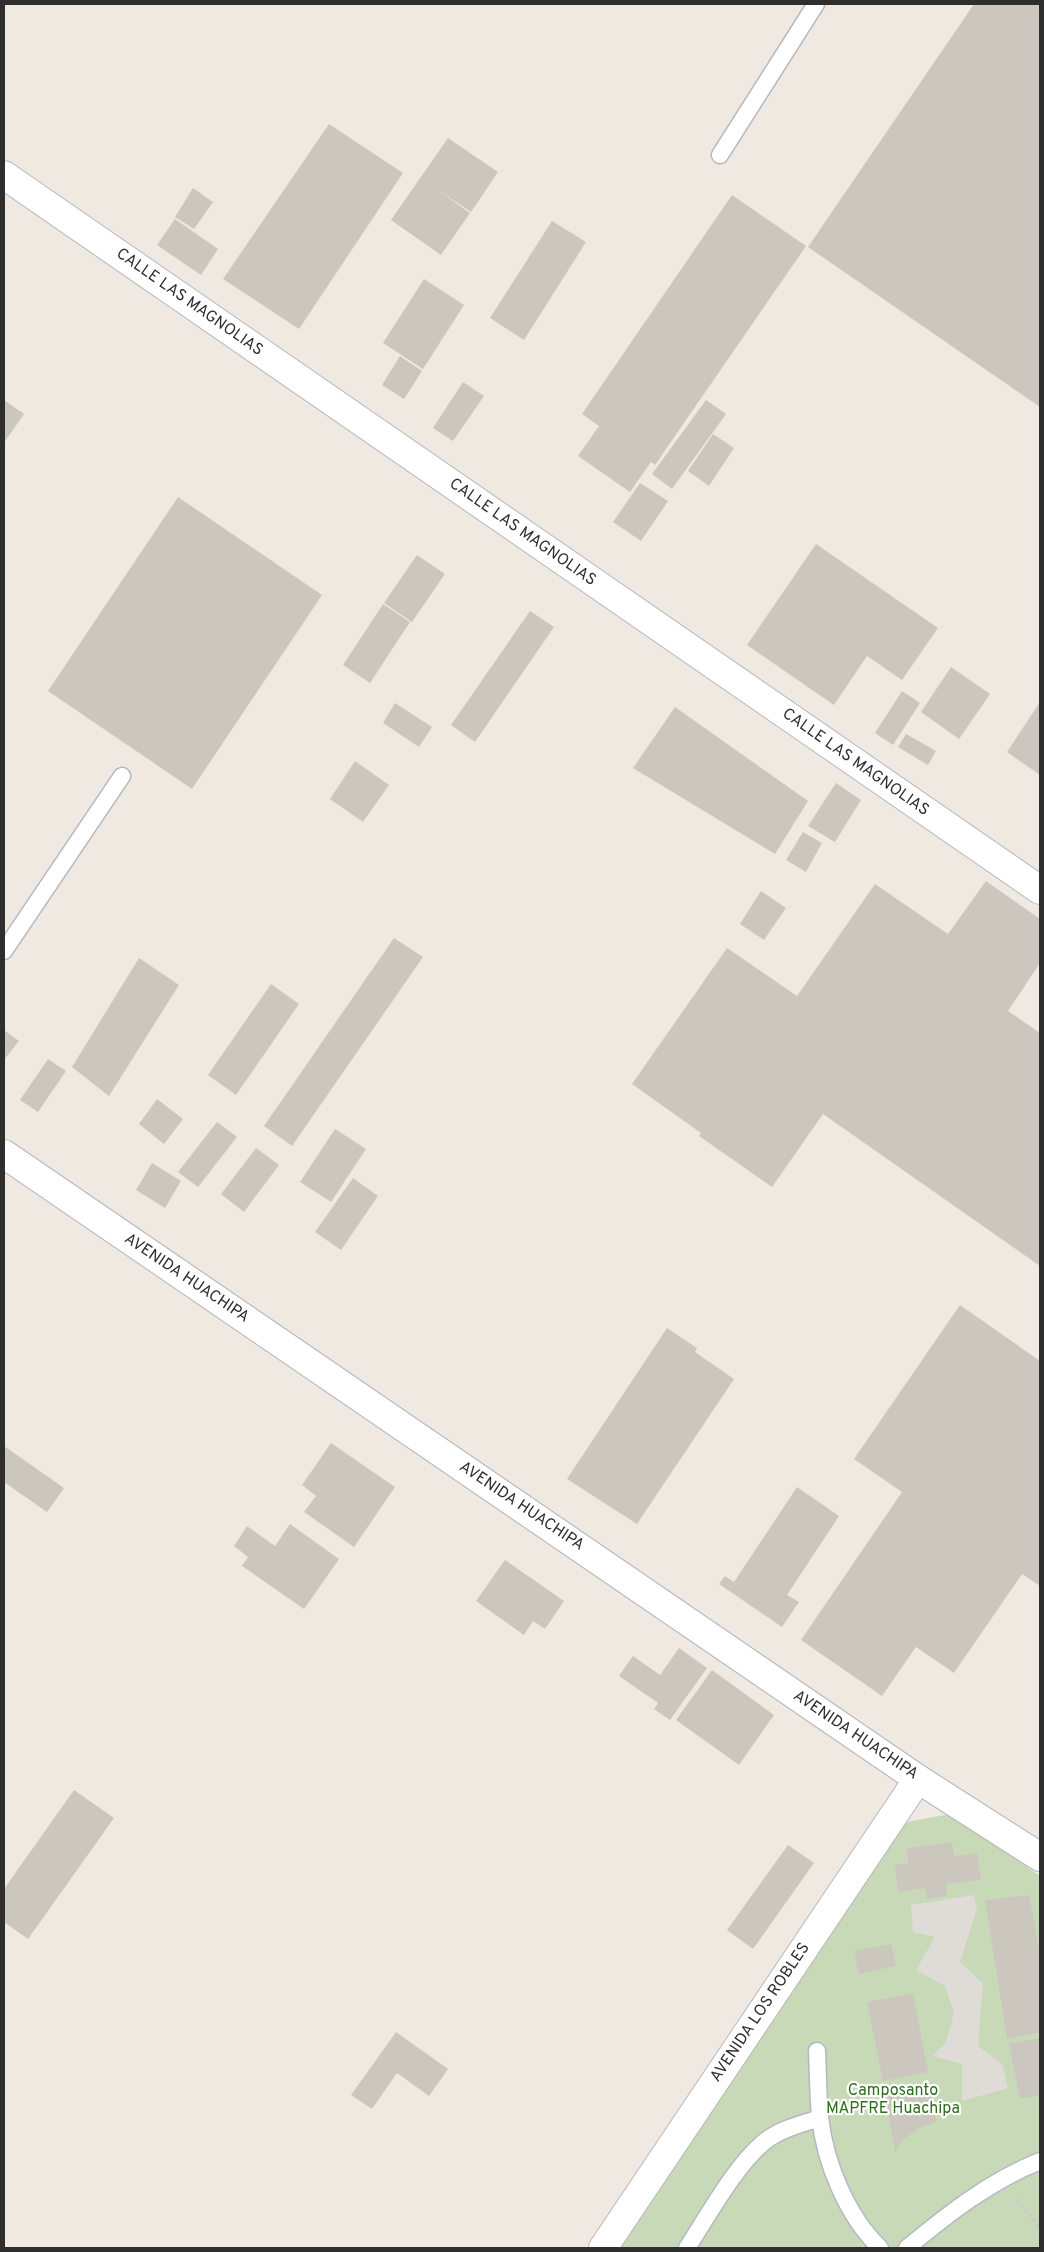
<!DOCTYPE html>
<html>
<head>
<meta charset="utf-8">
<style>
	body { margin:0 }
	#map { position:relative; width:1044px; height:2252px; overflow:hidden; background:#efe9e1; font-family:Overpass,sans-serif }
	canvas { display:block }
	.frame { position:absolute; inset:0; border:5px solid #2e2e2e; pointer-events:none }
</style>
</head>
<body>
<div id="map">
<canvas width="1044" height="2252"></canvas>
<div class="frame"></div>
</div>
<script>
const g = document.querySelector('canvas').getContext('2d');
g.lineJoin = 'round';
function paint(path, color) { g.fillStyle = color; g.fill(path, 'evenodd'); }
function strokePath(path, color, width, dash) { g.strokeStyle = color; g.lineWidth = width; g.lineCap = dash ? 'butt' : 'round'; g.setLineDash(dash || []); g.stroke(path); }
function label(font, color, halo, rows, align = 'center') {
  g.font = font + ' Overpass,sans-serif'; g.lineWidth = 4.5; g.setLineDash([]); g.textBaseline = 'middle'; g.strokeStyle = halo; g.fillStyle = color; for (const [text, x, y, turn = 0] of rows) {
    g.save(); g.translate(x, y); g.rotate((+turn || 0) * Math.PI / 180); g.textAlign = isNaN(turn) ? turn : align; if (halo) g.strokeText(text, 0, 0); g.fillText(text, 0, 0); g.restore();
  }
}
paint(new Path2D(`
	M951,1814L1040,1876V2248H618L901,1823Z`), '#c8d9b8');
paint(new Path2D(`
	M974,1895L977,1909L960,1962L983,1984L978,2046L1002,2064L1008,2088L962,2101V2064L932,2056L946,2042L954,2013L945,1986L916,1970L935,1937L913,1932L911,1905Z`), '#dfdcd8');
paint(new Path2D(`
	M974,4H1040V407L808,247Z
	M329,124L403,173L299,329L223,279Z
	M448,138L498,172L471,212L435,188L470,213L441,255L391,220Z
	M193,188L213,202L194,229L175,217Z
	M732,195L806,246L655,465L651,462L630,492L578,456L599,426L582,414Z
	M175,219L218,249L201,275L157,245Z
	M552,221L586,242L524,340L490,318Z
	M424,279L464,305L423,369L383,343Z
	M400,356L422,371L404,399L382,385Z
	M463,382L484,396L453,441L433,428Z
	M4,400L24,414L4,443Z
	M706,400L726,414L672,489L652,474Z
	M713,434L734,448L709,486L688,471Z
	M640,483L668,501L641,541L613,522Z
	M178,497L322,595L192,789L48,691Z
	M816,544L938,628L902,680L867,656L834,705L747,645Z
	M417,555L445,574L412,622L384,603Z
	M383,604L410,622L370,683L343,665Z
	M530,611L554,627L475,742L451,725Z
	M951,667L990,694L959,739L921,712Z
	M902,691L920,703L893,745L875,733Z
	M1040,702V775L1007,752Z
	M395,703L432,727L419,747L383,723Z
	M675,707L808,801L775,854L633,768Z
	M906,734L936,751L928,765L898,747Z
	M355,761L389,785L363,822L330,799Z
	M836,783L861,800L835,842L808,826Z
	M803,832L822,843L806,872L786,860Z
	M986,881L1040,919V963L1008,1011L1040,1033V1266L823,1114L772,1187L699,1136L701,1133L632,1084L727,948L797,996L875,884L948,934Z
	M761,891L786,908L764,940L740,924Z
	M394,938L423,957L292,1146L264,1126Z
	M139,958L179,985L109,1096L72,1067Z
	M271,984L299,1004L236,1095L208,1075Z
	M4,1030L19,1041L4,1060Z
	M48,1059L66,1071L38,1112L20,1100Z
	M157,1099L183,1119L164,1144L139,1124Z
	M217,1122L237,1137L198,1187L178,1172Z
	M335,1129L366,1149L331,1202L300,1182Z
	M256,1148L279,1165L244,1212L221,1194Z
	M152,1163L181,1181L165,1208L136,1190Z
	M353,1178L378,1196L341,1250L315,1232Z
	M960,1305L1040,1361V1586L1022,1574L954,1673L916,1647L882,1696L801,1640L902,1492L854,1459Z
	M667,1328L697,1348L695,1352L734,1379L637,1524L567,1479Z
	M331,1443L395,1487L354,1547L304,1512L316,1496L302,1485Z
	M4,1446L64,1488L47,1512L4,1482Z
	M797,1487L839,1516L787,1595L799,1602L782,1627L719,1584L725,1576L734,1582Z
	M290,1524L339,1559L304,1609L242,1566L248,1557L234,1546L247,1526L275,1546Z
	M505,1560L564,1601L545,1629L533,1621L524,1635L476,1601Z
	M679,1648L707,1668L670,1720L654,1709L658,1703L619,1676L633,1656L660,1675Z
	M712,1670L774,1715L739,1765L676,1720Z
	M74,1790L114,1818L28,1939L4,1922V1889Z
	M952,1842L954,1856L977,1853L981,1880L946,1884L947,1896L927,1899L925,1888L898,1892L895,1865L908,1863L907,1848Z
	M788,1845L814,1863L753,1949L727,1930Z
	M1029,1895L1040,1953V2032L1007,2039L985,1900Z
	M891,1944L896,1966L859,1974L854,1951Z
	M913,1993L928,2072L883,2081L867,2002Z
	M396,2032L448,2069L429,2096L397,2073L372,2109L351,2095Z
	M1040,2038V2095L1020,2099L1009,2044Z
	M929,2082L936,2122L921,2127L904,2139L895,2152L884,2087Z`), '#cbc7bf');
const service = new Path2D(`
	M720,155L816,4
	M4,951L122,776
	M817,2051C818,2073 818,2095 820,2117C825,2163 847,2216 880,2248
	M687,2248C708,2216 735,2166 764,2142C780,2129 801,2124 820,2118
	M907,2248C948,2214 990,2181 1040,2161`);
const minor = new Path2D(`
	M4,175L1040,890
	M603,2248L918,1779`);
const tertiary = new Path2D(`
	M4,1154L918,1779L1040,1857`);
strokePath(service, '#b4b7c1', 19);
strokePath(minor, '#b4b7c1', 30);
strokePath(tertiary, '#b4b7c1', 30);
strokePath(new Path2D(`
	M1016,2199L1040,2228`), '#c9c9c9', 3, [4, 2.5]);
strokePath(service, '#fff', 16);
strokePath(minor, '#fff', 28);
strokePath(tertiary, '#fff', 28);
label('16px', '#2e2e2e', '#fff', [
	["CALLE LAS MAGNOLIAS",189,303,35],
	["CALLE LAS MAGNOLIAS",522,533,35],
	["CALLE LAS MAGNOLIAS",855,763,35],
	["AVENIDA HUACHIPA",186,1279,34],
	["AVENIDA HUACHIPA",521,1507,34],
	["AVENIDA HUACHIPA",855,1736,34],
	["AVENIDA LOS ROBLES",761,2013,-56]
]);
label('16px', '#2c6e1b', '#fff', [
	["Camposanto",893,2092],
	["MAPFRE Huachipa",893,2110]
]);
</script>
</body>
</html>
